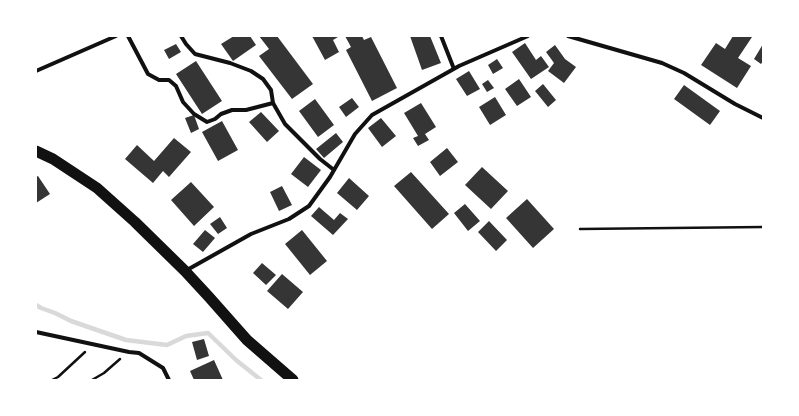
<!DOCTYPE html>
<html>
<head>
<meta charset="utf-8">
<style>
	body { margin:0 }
	#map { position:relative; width:799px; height:416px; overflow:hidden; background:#fff; font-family:"Libre Baskerville",serif }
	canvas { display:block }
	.frame { position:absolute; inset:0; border:37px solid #fff; pointer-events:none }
</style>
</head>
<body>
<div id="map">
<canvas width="799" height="416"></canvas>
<div class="frame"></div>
</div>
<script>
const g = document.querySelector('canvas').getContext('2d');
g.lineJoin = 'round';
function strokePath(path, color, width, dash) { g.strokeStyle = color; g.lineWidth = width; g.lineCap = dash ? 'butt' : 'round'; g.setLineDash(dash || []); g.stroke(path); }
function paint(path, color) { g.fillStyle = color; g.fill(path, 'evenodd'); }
strokePath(new Path2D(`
	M36,305L41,308L55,313L71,321L126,340L167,345L186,336L208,333L236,360L261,380`), '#d9d9d9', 4.5);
paint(new Path2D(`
	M234,36H250L256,45L233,61L221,44Z
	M259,36H277L313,84L292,99L259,56L269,49Z
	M312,36H337L338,37L333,40L339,52L325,60Z
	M345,36H362L364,40L371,37L397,88L372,101L346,50L351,47Z
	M410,36H430L441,63L422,70Z
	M733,36H750L752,37L738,58L751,66L737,88L701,65L716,43L725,49Z
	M525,43L536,60L541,56L549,67L531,79L512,52Z
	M176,44L181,52L169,59L164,50Z
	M763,44V61L761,64L754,59Z
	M555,45L565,59L576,67L564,83L548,71L554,63L546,52Z
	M497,59L503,68L493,74L488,65Z
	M196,61L222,101L202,114L176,74Z
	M469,71L480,89L467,96L456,79Z
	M519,79L531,97L517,106L505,89Z
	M488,80L494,88L487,92L482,84Z
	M543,84L556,100L548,107L535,91Z
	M684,85L720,111L710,125L674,99Z
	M495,97L506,115L490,125L479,107Z
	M352,98L359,107L346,117L339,107Z
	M315,99L334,125L318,137L299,111Z
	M421,103L436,127L425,134L429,140L418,146L413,138L418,136L404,113Z
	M261,112L279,131L267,142L249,122Z
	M194,115L199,129L191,133L185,118Z
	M381,118L396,136L382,147L368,128Z
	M222,121L238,150L218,161L202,132Z
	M336,133L343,142L324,158L316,149Z
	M174,138L191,152L169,177L163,171L153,183L125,159L137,145L154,161Z
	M447,148L458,162L440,176L430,162Z
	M304,157L321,170L308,187L291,174Z
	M482,167L508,191L491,209L465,185Z
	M411,172L449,214L432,229L394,186Z
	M38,176L50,194L36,203V177Z
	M349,178L369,196L357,210L337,193Z
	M191,182L214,207L194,226L171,200Z
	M282,186L292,205L279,211L270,192Z
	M527,199L554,229L533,248L506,218Z
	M465,204L480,221L468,231L454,213Z
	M319,207L334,220L340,213L348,219L333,235L311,216Z
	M220,217L227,228L218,234L210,224Z
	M489,221L507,240L496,251L478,232Z
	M205,230L215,238L203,252L193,244Z
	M302,230L327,261L310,275L285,244Z
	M262,263L276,275L266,285L253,273Z
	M282,274L303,292L288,309L267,291Z
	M204,339L209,356L197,360L192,342Z
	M214,360L223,380H194L190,371Z`), '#353535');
strokePath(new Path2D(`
	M580,229L763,227
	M52,380L58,377L85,352
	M92,380L104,373L120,359`), '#111', 2.5);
strokePath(new Path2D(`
	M128,36L148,74L159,80H169L176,86L183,102L194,114L207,122L215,119L221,114L232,110H246L273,103
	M181,36L186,44L195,54L230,63L251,71L263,79L271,90L273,103L285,124L320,159L334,170
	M441,36L454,69
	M568,36L662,63L684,73L735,104L763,118
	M36,71L116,36
	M187,270L251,234L289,219L309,206L330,177L355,134L372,115L459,66L528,36
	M36,332L129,352L139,353L163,368L169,380`), '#111', 4);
strokePath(new Path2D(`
	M36,151L53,159L97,188L135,222L185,271L209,297L247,340L293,380`), '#111', 11);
</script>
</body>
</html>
